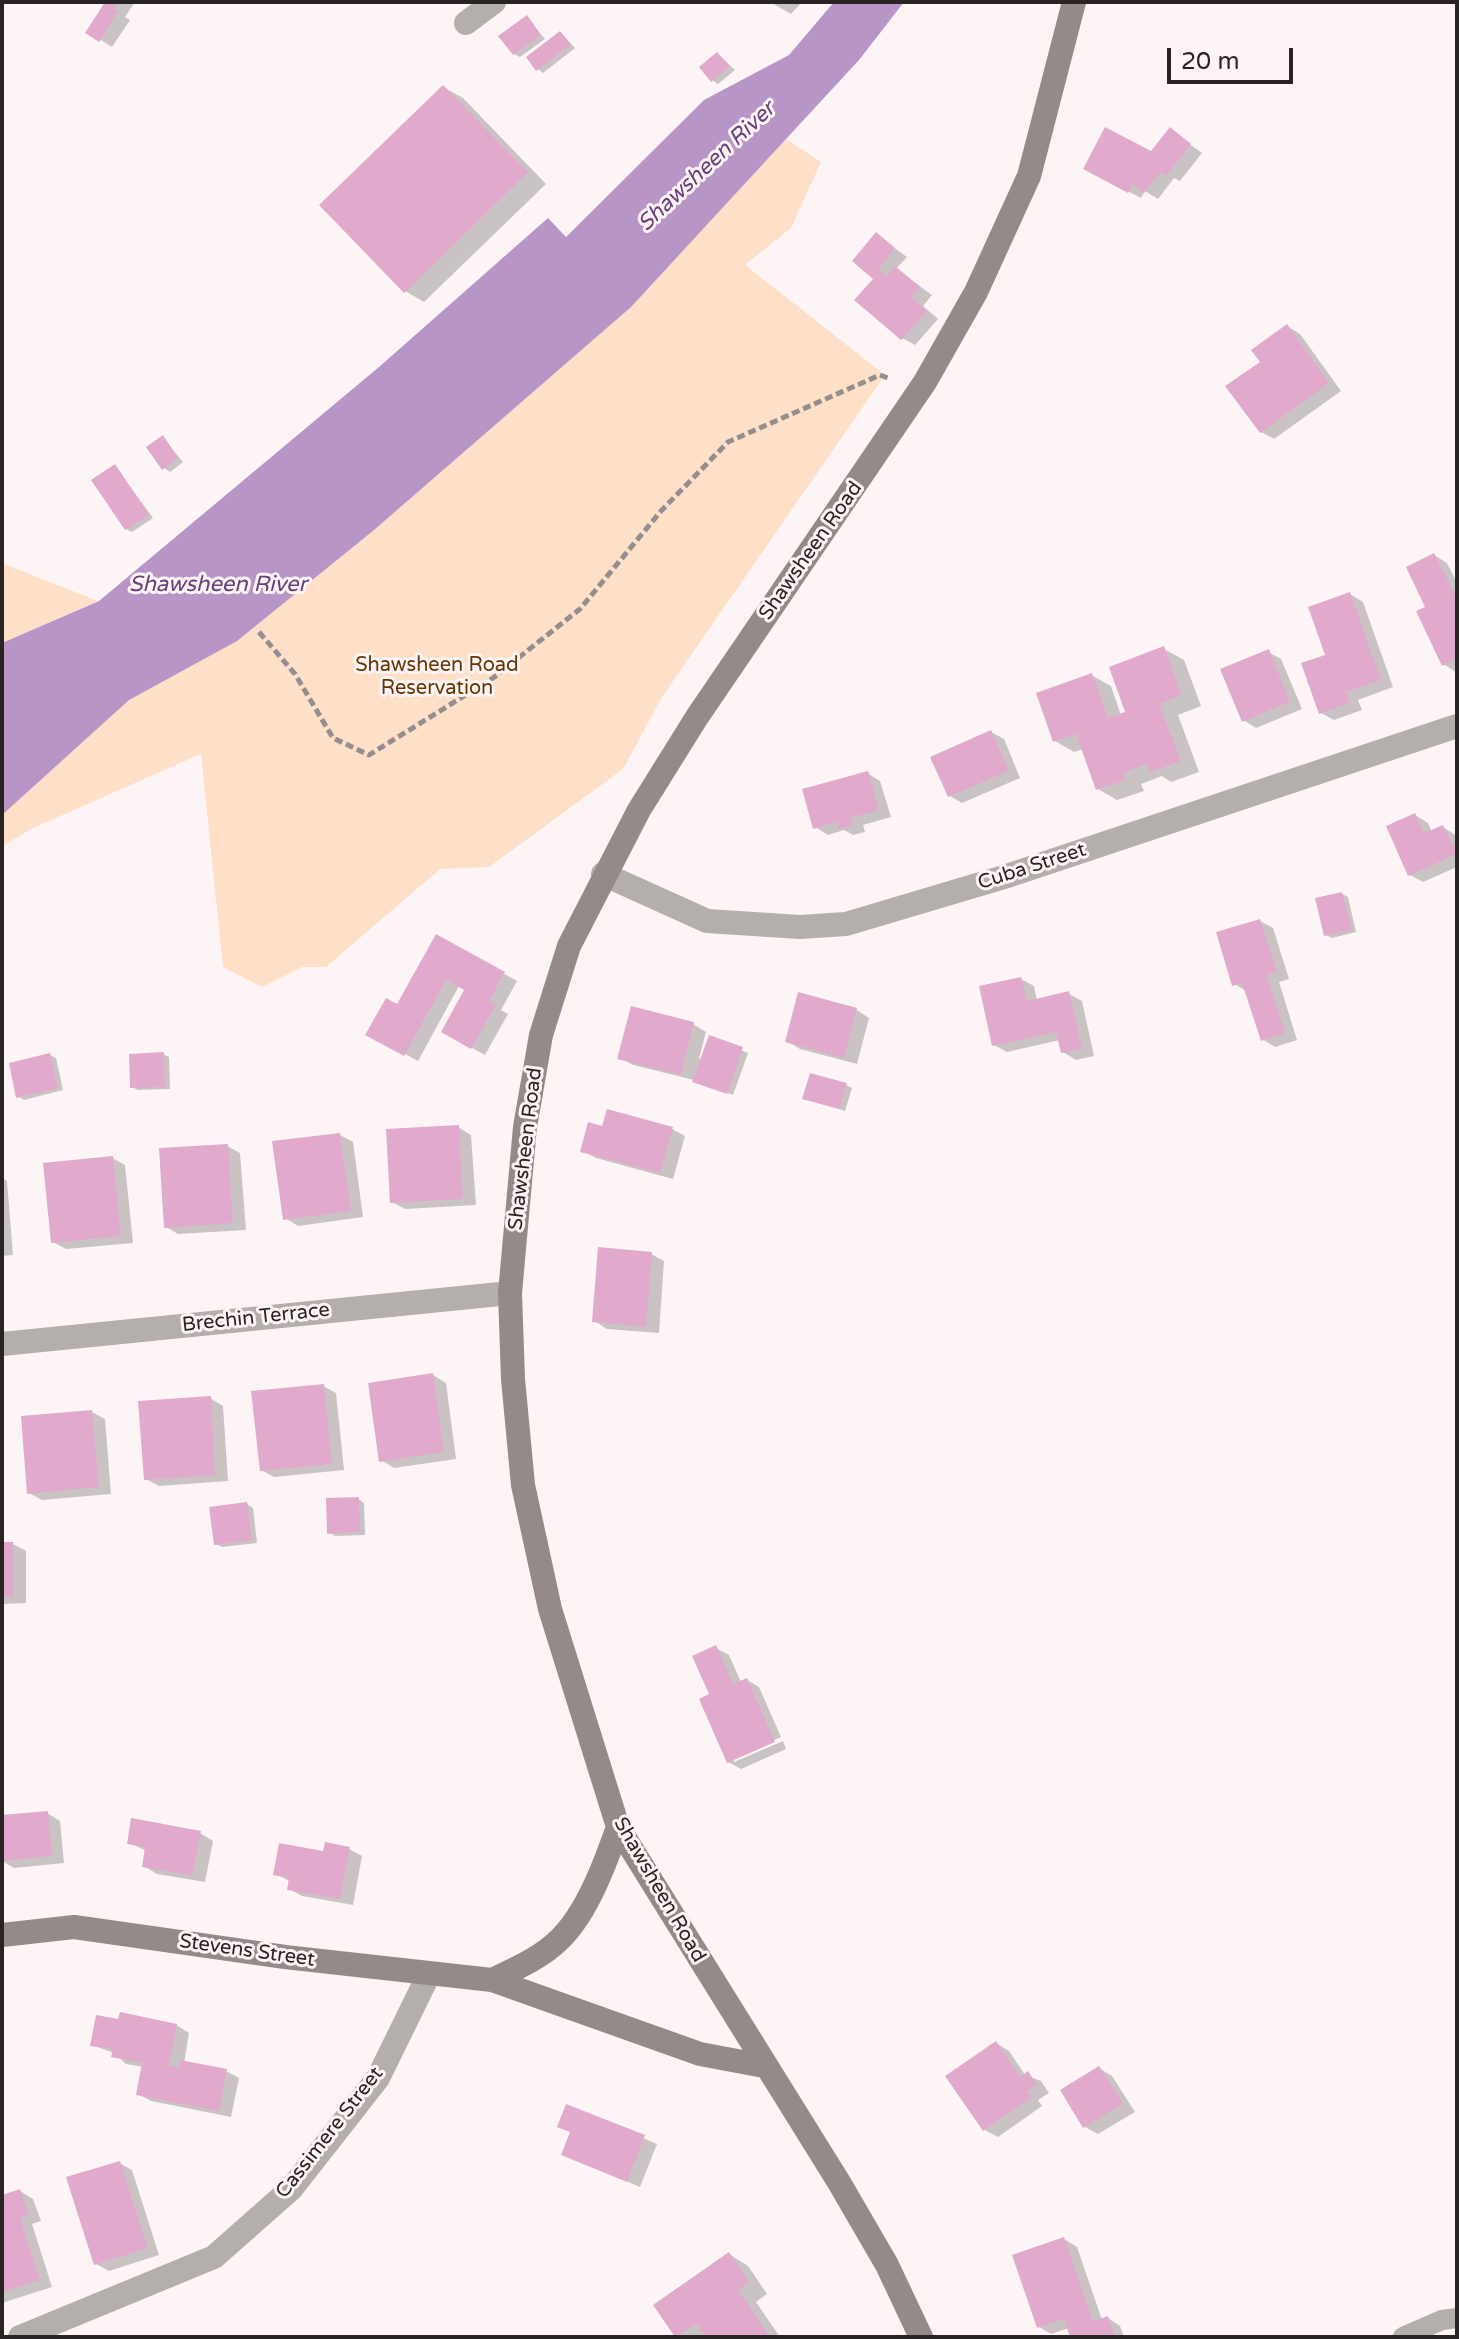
<!DOCTYPE html>
<html>
<head>
<meta charset="utf-8">
<style>
	body { margin:0 }
	#map { position:relative; width:1459px; height:2339px; overflow:hidden; background:#fdf4f5; font-family:"Varela Round",sans-serif }
	canvas { display:block }
	.frame { position:absolute; inset:0; border:4px solid #292324; pointer-events:none }
	.scale { position:absolute; left:1167px; top:48px; width:126px; height:36px; box-sizing:border-box; border:4px solid #292324; border-top:0; padding-left:10px; font-size:24px; line-height:28px; white-space:nowrap; color:#292324; -webkit-text-stroke:6px #fdf4f5; paint-order:stroke }
</style>
</head>
<body>
<div id="map">
<canvas width="1459" height="2339"></canvas>
<div class="frame"></div>
<div class="scale">20 m</div>
</div>
<script>
const g = document.querySelector('canvas').getContext('2d');
g.lineJoin = 'round';
function paint(path, color) { g.fillStyle = color; g.fill(path, 'evenodd'); }
function strokePath(path, color, width, dash) { g.strokeStyle = color; g.lineWidth = width; g.lineCap = dash ? 'butt' : 'round'; g.setLineDash(dash || []); g.stroke(path); }
function label(font, color, halo, rows, align = 'center') {
  g.font = font + ' "Varela Round",sans-serif'; g.lineWidth = 6; g.setLineDash([]); g.textBaseline = 'middle'; g.strokeStyle = halo; g.fillStyle = color; for (const [text, x, y, turn = 0] of rows) {
    g.save(); g.translate(x, y); g.rotate((+turn || 0) * Math.PI / 180); g.textAlign = isNaN(turn) ? turn : align; if (halo) g.strokeText(text, 0, 0); g.fillText(text, 0, 0); g.restore();
  }
}
paint(new Path2D(`
	M786,139L821,162L791,228L745,265L885,375L662,697L623,769L489,867L440,869L326,967H302L262,987L223,967L201,754L33,828L2,846V762L702,230Z
	M2,563L98,601L2,643Z`), '#fedfc8');
paint(new Path2D(`
	M834,2H904L859,60L631,307L374,530L237,641L129,700L2,815V643L99,601L379,367L548,218L566,237L704,100L789,55Z`), '#b796c7');
paint(new Path2D(`
	M105,2H135L125,17L130,20L112,47L88,32Z
	M770,2H802L791,14Z
	M527,18L545,39L520,57L514,54Z
	M560,33L575,48L543,73L538,69Z
	M718,55L735,70L718,84L713,81Z
	M443,87L463,98L546,184L424,302L405,291Z
	M1170,130L1202,153L1180,181L1174,178L1158,199L1145,191L1141,198L1099,176L1152,153Z
	M876,235L907,257L896,269L932,295L923,306L938,319L915,345L902,338L875,278Z
	M1287,326L1300,334L1341,391L1274,439L1261,432L1262,362Z
	M163,438L183,462L170,472L164,468Z
	M115,466L153,518L132,532L126,529Z
	M1434,555L1447,563L1457,583L1456,672L1443,664L1428,608Z
	M1350,594L1363,602L1393,687L1358,700L1362,710L1334,720L1321,713L1328,656Z
	M1164,649L1184,660L1201,706L1178,715L1199,772L1171,782L1162,776L1141,784L1144,791L1117,800L1098,789L1083,749L1074,752L1055,741L1091,675L1111,686L1121,715L1127,713Z
	M1268,652L1281,659L1302,709L1256,728L1243,720Z
	M991,732L1004,739L1020,778L962,803L950,796Z
	M867,773L880,781L891,817L863,825L865,832L853,835L844,830L828,835L815,827Z
	M1415,815L1428,823L1432,832L1443,827L1457,836V867L1423,882L1410,875Z
	M1342,894L1348,897L1356,932L1332,938L1326,935Z
	M1260,921L1273,928L1289,979L1279,982L1297,1040L1275,1047L1262,1039L1248,992L1234,984Z
	M437,936L517,981L501,1010L508,1014L485,1055L443,1032L466,990L459,986L418,1061L368,1034L398,1007Z
	M1021,979L1034,986L1037,1001L1069,994L1082,1001L1094,1056L1076,1060L1063,1052L1060,1040L1007,1052L994,1045Z
	M800,995L857,1010L869,1018L857,1064L800,1049L787,1041Z
	M693,1024L706,1032L699,1059L702,1060L710,1038L748,1053L733,1095L694,1080L633,1065L620,1058Z
	M163,1054L169,1057L170,1089L138,1090L132,1087Z
	M50,1055L56,1058L63,1090L24,1100L18,1096Z
	M846,1085L852,1088L845,1111L805,1098Z
	M458,1127L471,1135L476,1205L405,1209L392,1202Z
	M603,1128L672,1129L685,1136L673,1179L596,1158L583,1151Z
	M340,1135L353,1142L363,1217L298,1226L285,1218Z
	M227,1146L240,1153L246,1230L178,1234L166,1227Z
	M112,1158L125,1165L133,1243L66,1249L53,1242Z
	M2,1178L7,1181L13,1255L2,1256Z
	M651,1254L664,1261L659,1333L607,1329L594,1321Z
	M433,1375L446,1383L456,1459L394,1468L381,1460Z
	M323,1386L336,1393L344,1470L274,1477L261,1470Z
	M210,1398L223,1406L228,1481L159,1486L146,1479Z
	M92,1412L105,1419L111,1494L42,1500L29,1493Z
	M358,1499L364,1503L365,1535L335,1536L329,1532Z
	M247,1504L253,1508L257,1543L222,1547L216,1544Z
	M2,1544H13L26,1551V1603L2,1604Z
	M716,1648L729,1655L741,1682L747,1680L759,1687L781,1737L734,1758V1762L783,1741L786,1749L741,1769L728,1762L712,1695Z
	M47,1813L60,1821L64,1863L14,1868L2,1861V1817Z
	M200,1833L213,1841L205,1882L157,1874L144,1866L147,1851L129,1843Z
	M349,1849L362,1856L353,1905L302,1896L289,1889L291,1882L276,1874L325,1853Z
	M120,2021L176,2025L189,2033L184,2063L226,2071L239,2078L231,2117L151,2101L138,2094L143,2067L126,2064L114,2053L92,2045Z
	M996,2043L1009,2051L1025,2075L1041,2081L1049,2093L1038,2100L1042,2106L998,2137L985,2130Z
	M1099,2068L1112,2076L1135,2112L1098,2134L1085,2127Z
	M567,2106L657,2144L640,2187L564,2154L572,2133L560,2126Z
	M119,2163L132,2170L159,2255L109,2271L96,2264Z
	M20,2191L33,2199L41,2221L32,2224L52,2287L2,2303V2197Z
	M1064,2239L1077,2247L1102,2320L1108,2318L1120,2326L1124,2337H1072L1069,2328L1051,2334L1039,2327Z
	M729,2254L748,2266L767,2294L756,2302L780,2337H678L655,2305Z`), '#0003');
paint(new Path2D(`
	M105,2H117L113,8L118,11L99,42L85,33Z
	M527,15L541,35L513,55L498,36Z
	M560,31L571,44L536,71L526,57Z
	M717,52L730,66L711,82L699,67Z
	M443,85L528,172L404,293L319,205Z
	M1105,127L1151,151L1170,127L1191,144L1166,176L1161,172L1144,193L1133,184L1128,193L1083,169Z
	M876,232L895,248L878,269L886,276L895,266L920,287L911,297L927,311L901,340L854,300L873,279L852,261Z
	M1287,324L1329,383L1260,433L1225,386L1260,362L1251,350Z
	M163,435L178,458L162,470L146,447Z
	M115,464L149,515L125,530L91,480Z
	M1434,553L1457,598V658L1442,666L1416,611L1425,607L1406,567Z
	M1350,592L1381,680L1346,692L1350,703L1319,714L1301,663L1325,655L1308,607Z
	M1164,646L1182,695L1159,704L1181,761L1150,772L1147,764L1123,773L1126,780L1096,790L1076,734L1053,742L1036,693L1092,673L1108,718L1125,712L1109,667Z
	M1269,649L1290,702L1242,722L1220,669Z
	M991,730L1009,771L948,797L930,757Z
	M868,771L879,810L851,818L853,825L838,829L837,822L813,829L802,789Z
	M1415,813L1424,833L1443,825L1457,854L1408,876L1386,826Z
	M1342,892L1352,930L1324,936L1315,898Z
	M1260,919L1277,972L1267,975L1285,1033L1261,1041L1242,983L1232,986L1216,932Z
	M436,934L505,972L489,1001L496,1005L471,1049L441,1032L464,990L446,980L404,1056L365,1035L386,998L397,1004Z
	M1021,977L1027,1001L1069,991L1082,1049L1061,1053L1056,1032L992,1046L979,986Z
	M798,992L857,1008L844,1058L785,1042Z
	M631,1006L694,1022L681,1075L617,1059Z
	M709,1035L743,1047L727,1094L692,1082Z
	M164,1052L165,1087L130,1088L129,1054Z
	M50,1053L58,1088L16,1098L9,1063Z
	M810,1073L847,1083L839,1109L802,1099Z
	M607,1109L673,1127L660,1173L580,1152L588,1122L602,1126Z
	M459,1125L463,1199L390,1203L386,1129Z
	M340,1133L351,1211L283,1220L272,1141Z
	M228,1144L233,1223L164,1228L159,1148Z
	M113,1156L121,1236L51,1243L43,1163Z
	M598,1247L652,1252L646,1327L592,1322Z
	M433,1373L444,1452L379,1462L368,1383Z
	M324,1384L332,1464L260,1471L251,1391Z
	M211,1396L215,1475L144,1480L138,1401Z
	M92,1410L99,1487L27,1494L21,1416Z
	M359,1497L360,1532L327,1534L326,1498Z
	M247,1502L252,1540L214,1545L209,1507Z
	M2,1542H13L14,1597H2Z
	M716,1645L733,1684L747,1678L775,1742L727,1763L699,1699L709,1694L692,1656Z
	M48,1811L52,1856L2,1861V1815Z
	M131,1818L201,1831L192,1876L142,1867L145,1847L127,1844Z
	M325,1842L350,1847L340,1899L287,1890L289,1878L273,1875L279,1843L323,1851Z
	M120,2012L177,2024L169,2066L179,2067L180,2060L227,2069L219,2111L136,2095L142,2063L111,2057L113,2049L90,2046L96,2015L118,2019Z
	M996,2041L1020,2077L1028,2071L1037,2085L1027,2092L1031,2098L983,2131L945,2076Z
	M1099,2066L1123,2104L1083,2128L1060,2090Z
	M566,2104L645,2135L627,2182L561,2155L570,2132L557,2127Z
	M120,2161L148,2248L94,2265L66,2177Z
	M20,2189L29,2214L20,2217L40,2280L2,2292V2195Z
	M1064,2237L1093,2321L1108,2316L1115,2337H1070L1064,2319L1037,2328L1012,2255Z
	M729,2252L749,2282L738,2290L770,2337H706L697,2324L675,2337L653,2305Z`), '#e1aacc');
strokePath(new Path2D(`
	M259,632L295,674L333,738L369,755L493,678L580,609L661,511L728,442L880,375L888,378`), '#958e8f', 5, [8, 4]);
strokePath(new Path2D(`
	M1403,2337L1442,2320L1457,2318`), '#b4aead', 20);
strokePath(new Path2D(`
	M466,23L494,2
	M603,874L707,921L800,927L846,924L1004,877L1457,726
	M2,1344L510,1293
	M20,2337L214,2257L291,2189L378,2078L429,1974`), '#b4aead', 24);
strokePath(new Path2D(`
	M2,1935L74,1927L285,1957L492,1980L700,2054L764,2066
	M492,1980C515,1969 543,1957 561,1938C588,1911 606,1861 618,1827
	M921,2337L887,2265L840,2184L618,1827L550,1609L523,1485L513,1379L510,1293L525,1127L541,1035L569,946L639,810L697,717L925,382L976,292L1029,176L1074,2`), '#948b89', 24);
label('20px', '#292324', '#fdf4f5', [
	["Shawsheen Road",811,551,-55],
	["Cuba Street",1032,867,-18],
	["Shawsheen Road",526,1149,-83],
	["Brechin Terrace",256,1318,-6],
	["Shawsheen Road",659,1890,60],
	["Stevens Street",247,1951,8],
	["Cassimere Street",330,2133,-52]
]);
label('20px', '#643604', '#fdf4f5', [
	["Shawsheen Road",437,666],
	["Reservation",437,689]
]);
label('italic 22px', '#683e7c', '#fdf4f5', [
	["Shawsheen River",707,167,-43],
	["Shawsheen River",218,585]
]);
</script>
</body>
</html>
